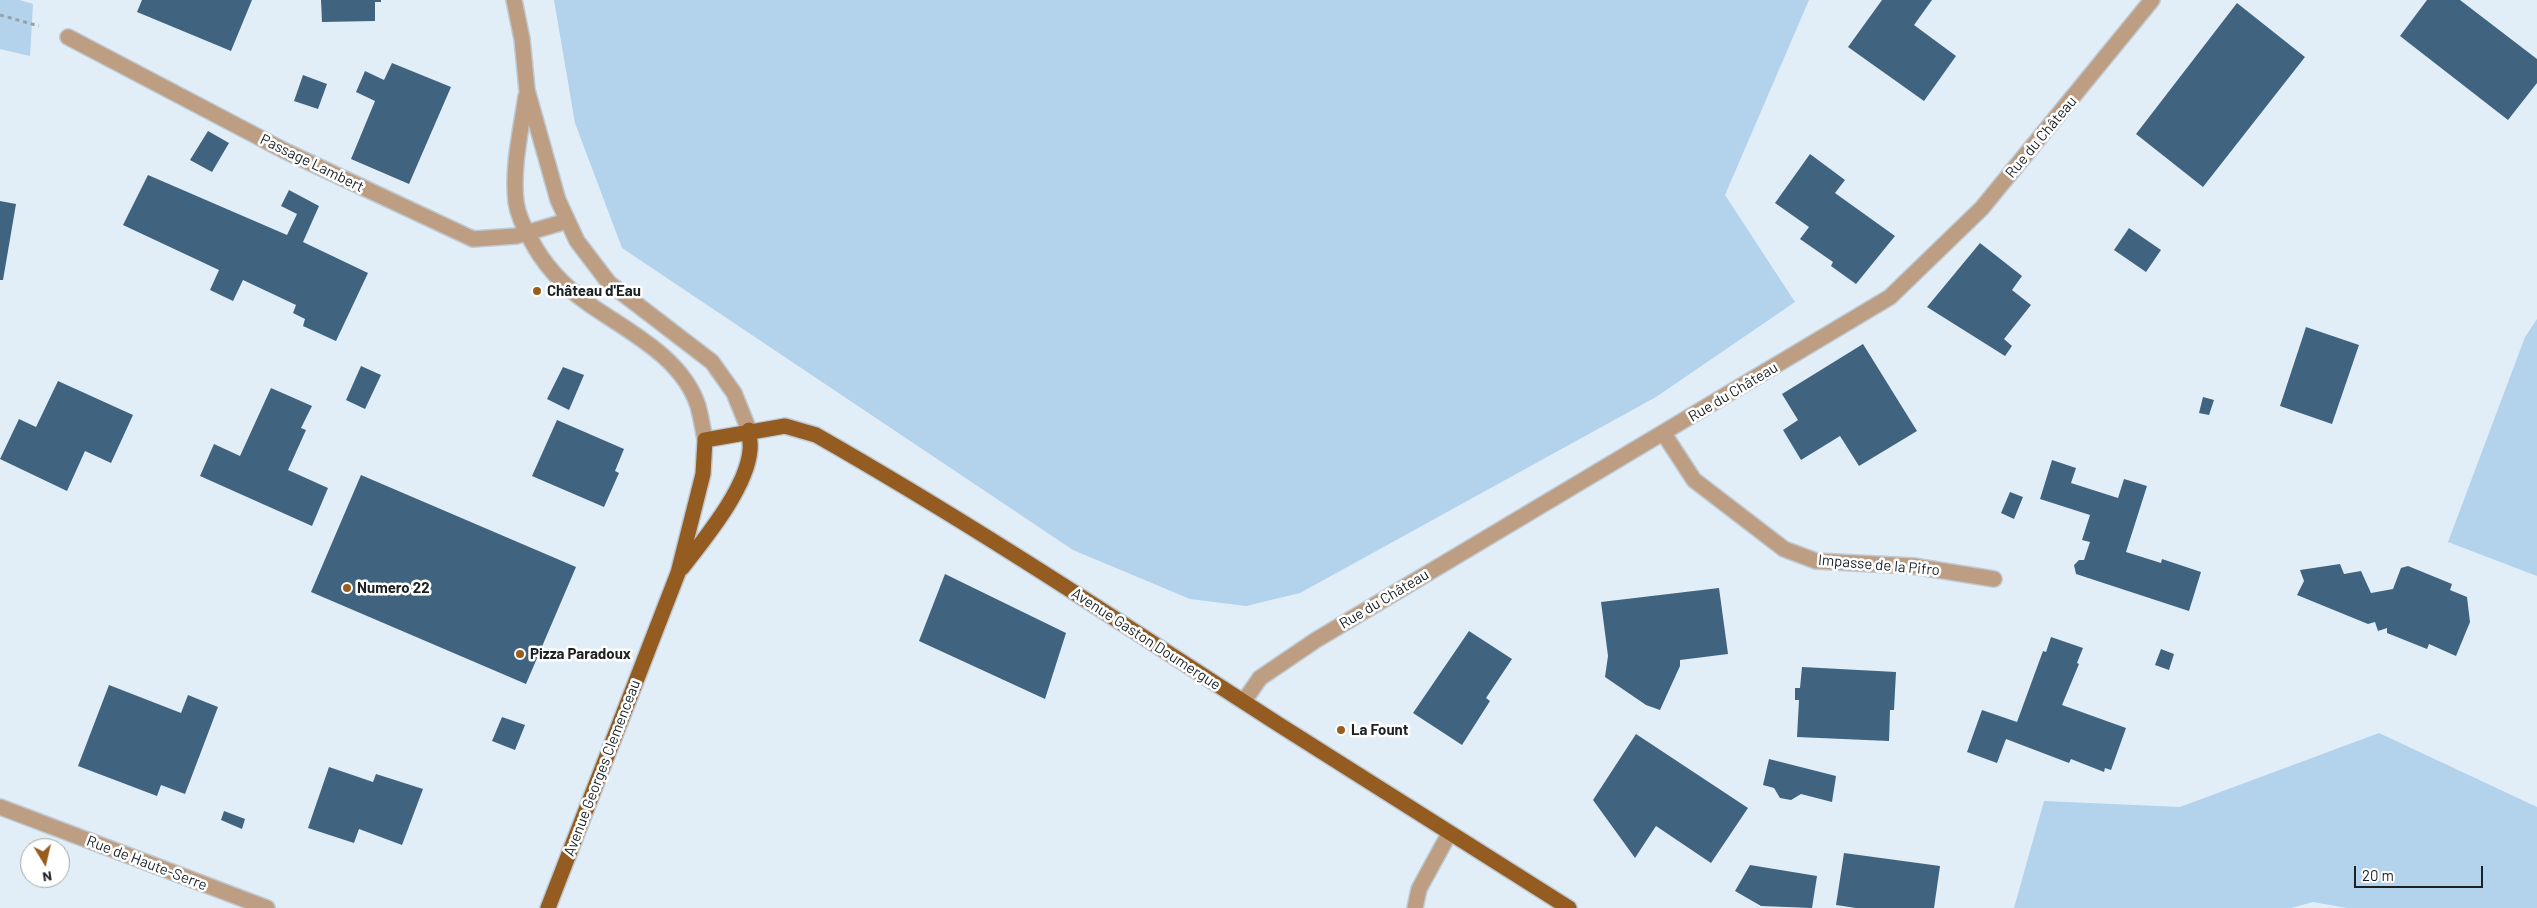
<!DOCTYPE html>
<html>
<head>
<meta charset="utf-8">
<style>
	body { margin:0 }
	#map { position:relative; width:2537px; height:908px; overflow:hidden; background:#e1eef8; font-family:Barlow,sans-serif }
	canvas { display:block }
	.north { position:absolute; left:20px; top:838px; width:50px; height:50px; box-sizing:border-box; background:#fff; border:1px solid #a4a6a7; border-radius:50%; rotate:171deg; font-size:14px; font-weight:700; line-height:20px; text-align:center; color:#1c2124 }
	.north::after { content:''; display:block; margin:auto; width:18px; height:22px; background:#985d1d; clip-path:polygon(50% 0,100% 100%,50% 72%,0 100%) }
	.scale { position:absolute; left:2354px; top:866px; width:129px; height:22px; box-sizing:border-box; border:2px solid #1c2124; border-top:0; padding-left:6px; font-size:15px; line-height:18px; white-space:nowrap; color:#1c2124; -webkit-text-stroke:4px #fff; paint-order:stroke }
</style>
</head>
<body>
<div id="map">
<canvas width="2537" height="908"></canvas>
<div class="north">N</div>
<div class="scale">20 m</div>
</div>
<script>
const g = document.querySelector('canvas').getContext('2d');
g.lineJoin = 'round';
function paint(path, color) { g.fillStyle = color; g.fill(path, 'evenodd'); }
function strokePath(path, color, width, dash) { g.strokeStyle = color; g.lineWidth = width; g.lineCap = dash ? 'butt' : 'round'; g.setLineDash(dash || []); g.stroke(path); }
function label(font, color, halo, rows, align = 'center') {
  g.font = font + ' Barlow,sans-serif'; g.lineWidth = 5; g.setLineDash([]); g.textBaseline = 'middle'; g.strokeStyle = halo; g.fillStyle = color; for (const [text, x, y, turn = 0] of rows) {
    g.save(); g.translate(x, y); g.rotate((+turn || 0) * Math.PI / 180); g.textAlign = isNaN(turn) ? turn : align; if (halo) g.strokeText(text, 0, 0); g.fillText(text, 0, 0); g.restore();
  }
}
paint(new Path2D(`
	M0,0H20L33,4L30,56L0,49Z
	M554,0H1809L1725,195L1795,302L1656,397L1300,593L1246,606L1190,599L1073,550L622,248L575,123Z
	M2537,319V576L2448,542L2525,337Z
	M2379,733L2537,807V908H2347L2313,902L2291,908H2014L2044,801L2180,807Z`), '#b3d2eb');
paint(new Path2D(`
	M142,0H252L231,51L137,12Z
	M321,0H381V2H375V21L322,22Z
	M1882,0H1932L1914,25L1956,56L1924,101L1848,47Z
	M2427,0H2460L2537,59V83L2508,120L2400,36Z
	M2237,3L2305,57L2203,187L2136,134Z
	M392,63L451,87L409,184L351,159L375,101L356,92L365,71L384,80Z
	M303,75L327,84L318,109L294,101Z
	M208,131L229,143L212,172L190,160Z
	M1810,154L1845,180L1835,193L1895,236L1856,284L1831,266L1833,262L1800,239L1809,227L1775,203Z
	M148,175L287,235L297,214L281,206L289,190L319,206L303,242L368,273L336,341L303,326L305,319L293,313L296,305L243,280L233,301L210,290L219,270L123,225Z
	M0,201L16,204L3,280H0Z
	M2129,228L2161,250L2146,272L2114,250Z
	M1980,243L2022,276L2012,290L2031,305L2004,339L2012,346L2005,356L1927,307Z
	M2306,327L2359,345L2332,424L2280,406Z
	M1863,344L1917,431L1859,466L1840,436L1801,460L1783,430L1798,420L1782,394Z
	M361,366L381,375L365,409L346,400Z
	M563,367L584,375L569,410L547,399Z
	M58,381L133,415L111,463L85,451L67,491L0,459L19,419L36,427Z
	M271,388L312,406L301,428L306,430L288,470L328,488L312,526L200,476L214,444L240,456Z
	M2203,397L2214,400L2209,415L2199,413Z
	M557,420L624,449L615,471L619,473L604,507L532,476Z
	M2052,460L2076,468L2071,483L2118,498L2124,479L2147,486L2126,552L2161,563L2162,559L2201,572L2189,611L2076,574L2074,565L2079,560H2084L2090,542L2082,540L2090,515L2040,499Z
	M361,475L576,567L526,684L311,592Z
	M2010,492L2023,497L2014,519L2001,513Z
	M2340,564L2344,574L2361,571L2371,593L2393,589L2401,568L2408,566L2452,584L2450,590L2467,597L2470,622L2456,656L2429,644L2427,649L2387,633V628L2378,631L2375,622L2368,624L2297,595L2304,581L2300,570Z
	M945,574L1066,633L1045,699L919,641Z
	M1719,588L1728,654L1680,660V666L1660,710L1646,705L1605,677L1608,656L1601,602Z
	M1469,631L1512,659L1486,698L1490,701L1462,745L1413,713Z
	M2051,637L2083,648L2077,663L2079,664L2062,705L2126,728L2111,770L2105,768L2104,772L2071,759L2069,763L2006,739L1997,763L1967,752L1982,710L2017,722L2043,651L2046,652Z
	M2161,649L2174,654L2169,670L2155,665Z
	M1802,667L1896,672L1894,710H1890L1889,741L1797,737L1799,700H1795V688H1800Z
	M109,685L181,713L188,695L218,707L185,794L161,785L157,796L78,766Z
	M502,717L525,725L515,750L492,741Z
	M1636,734L1748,808L1711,863L1656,826L1635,858L1593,800Z
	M1769,759L1836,776L1832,802L1801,794L1791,800L1780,798L1774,788L1763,785Z
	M329,767L373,782L376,774L423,789L402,845L359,829L354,843L308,828Z
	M224,811L245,819L242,829L221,820Z
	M1844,853L1940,866L1934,908H1856L1836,905Z
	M1750,865L1817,876L1812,908L1761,906L1735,891Z`), '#40647f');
const minor = new Path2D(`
	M514,0L522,39L527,90L558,200L577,241L609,283L712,362L734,393L749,430
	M68,37L285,151L473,239L516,236L567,221
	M526,96C521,130 512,167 516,202C518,216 524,228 531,240C544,265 564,286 586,302C625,330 682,356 698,406C701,417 703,429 705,440
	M1664,434L1694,480L1784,549L1816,561L1913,566L1994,579
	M1244,701L1260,678L1316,640L1890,297L1982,208L2152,0
	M0,807L267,908
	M1415,908L1419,889L1449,834`);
const major = new Path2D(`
	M682,568C705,538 747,488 750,450C751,444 749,437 749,430
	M548,908L678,573L703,474L705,440L785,426L816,435C974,525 1126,626 1278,724C1375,786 1472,847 1569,908`);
strokePath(minor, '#bec9d2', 18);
strokePath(major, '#bec9d2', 18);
strokePath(new Path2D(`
	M0,15L39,26`), '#97a1a9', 3, [4, 4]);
strokePath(minor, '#be9e82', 15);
strokePath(major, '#945c21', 15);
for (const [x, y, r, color] of [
	[537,291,5,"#985d1d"],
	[347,588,5,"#985d1d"],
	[520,654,5,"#985d1d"],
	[1341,730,5,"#985d1d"]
]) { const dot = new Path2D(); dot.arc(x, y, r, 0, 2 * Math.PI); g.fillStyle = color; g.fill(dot); strokePath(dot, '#fff', 2); }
label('15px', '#1c2124', '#fff', [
	["Rue du Château",2041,137,-50],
	["Passage Lambert",312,163,26],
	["Rue du Château",1733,392,-31],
	["Impasse de la Pifro",1879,565,5],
	["Rue du Château",1384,599,-31],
	["Avenue Gaston Doumergue",1146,639,33],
	["Avenue Georges Clemenceau",602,768,-69],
	["Rue de Haute-Serre",147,863,21]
]);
label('bold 15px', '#1c2124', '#fff', [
	["Château d'Eau",547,291],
	["Numero 22",357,588],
	["Pizza Paradoux",530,654],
	["La Fount",1351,730]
], 'left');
</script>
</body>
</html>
